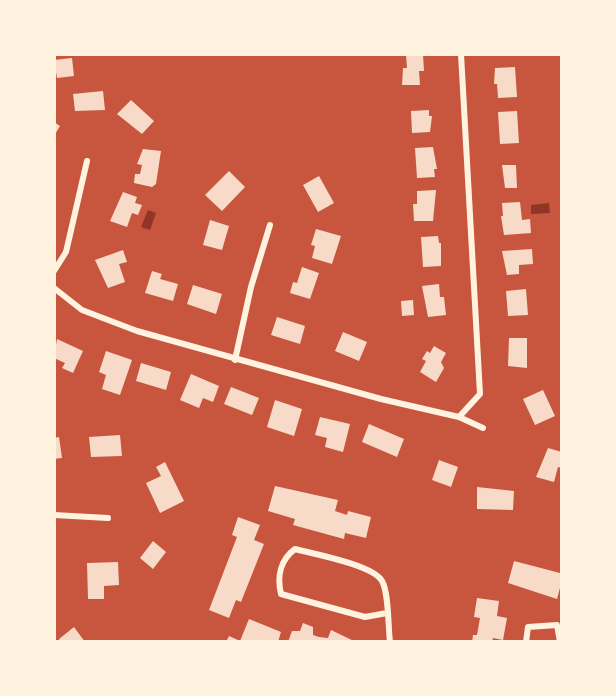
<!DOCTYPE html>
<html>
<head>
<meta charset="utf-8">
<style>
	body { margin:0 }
	#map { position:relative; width:616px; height:696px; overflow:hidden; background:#c8553d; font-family:"Archivo Narrow",sans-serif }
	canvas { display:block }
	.frame { position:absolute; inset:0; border:56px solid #fff3e0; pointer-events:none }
</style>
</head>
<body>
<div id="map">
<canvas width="616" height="696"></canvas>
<div class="frame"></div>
</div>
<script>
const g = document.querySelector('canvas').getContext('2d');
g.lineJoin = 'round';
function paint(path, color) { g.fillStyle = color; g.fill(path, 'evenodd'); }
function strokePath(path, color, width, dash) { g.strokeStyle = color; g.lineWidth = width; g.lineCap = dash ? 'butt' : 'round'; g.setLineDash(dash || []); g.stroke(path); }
paint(new Path2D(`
	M549,203L550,213L531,214V205Z
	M148,210L156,213L150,230L141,227Z`), '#8f3625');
paint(new Path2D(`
	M423,54L424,71H419L420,85H402L403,68H407L406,55Z
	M72,58L74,76L57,78L54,60Z
	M515,67L517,97L498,98L497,84H494L495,68Z
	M103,91L105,110L75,111L73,94Z
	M131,100L154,121L142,134L117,114Z
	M429,110V116H432L430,132L412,133L411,111Z
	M517,111L519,143L500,144L498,112Z
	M54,122L60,126L54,136Z
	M433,147L437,169H434L435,177L417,178L415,148Z
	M143,149L161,151L156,184L152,187L134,183L135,174H140L142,165L137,164Z
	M502,165H516L517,188H505Z
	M229,171L245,187L222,211L205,195Z
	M319,176L334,203L318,212L303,185Z
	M436,190L433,221H414L413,204H417V191Z
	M123,192L137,197L135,203L142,205L138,215L132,213L127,227L110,221Z
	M520,202L522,220L530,219L531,233L504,235L501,216H503L502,203Z
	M210,220L229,226L222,250L203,245Z
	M316,229L341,236L332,264L312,258L315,246L311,245Z
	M438,236L439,243H441V266L423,267L421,237Z
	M532,249L533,264L519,265V274L507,275L502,251Z
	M123,250L127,262L119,264L125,282L108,288L95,260Z
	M302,267L319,273L310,299L290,293L293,282L297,283Z
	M152,271L162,274L160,279L178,284L173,301L145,293Z
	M439,284L440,297H444L446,315L428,317L422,286Z
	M193,285L222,294L216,314L187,304Z
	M526,289L528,315L508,316L506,291Z
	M413,300L414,315L402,316L401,301Z
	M277,317L305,326L300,344L271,335Z
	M343,332L367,342L359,361L335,351Z
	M509,338H527V368L508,366Z
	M57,339L83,351L73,373L62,368L65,363L54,358Z
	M434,346L446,353L441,362L444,368L436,382L420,372L426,361L422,359L427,351L430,353Z
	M106,351L132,360L120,395L102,389L106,375L99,372Z
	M141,363L171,372L166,390L136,381Z
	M191,374L219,386L213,402L203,398L199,408L180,400Z
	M231,387L259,398L252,415L224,404Z
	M543,390L555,416L535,425L523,399Z
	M275,400L302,409L294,436L267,427Z
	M320,417L350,424L343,452L325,447L327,438L315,435Z
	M369,424L404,439L397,457L362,442Z
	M120,435L122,456L91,457L89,437Z
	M59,437L62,458L54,459V438Z
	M548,448L562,452V468L558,467L554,482L536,477Z
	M439,460L458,467L451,487L432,480Z
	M165,462L184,501L160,513L146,483L161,476L156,467Z
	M275,486L338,500L335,511L347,515L348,511L371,517L366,538L345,533L344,539L293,525L295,519L268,511Z
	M477,487L514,491L513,510L477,509Z
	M238,517L260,525L254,540L264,544L241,602L236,600L229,618L209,610L237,537L232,535Z
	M153,541L166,552L153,569L140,558Z
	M514,561L560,573L562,569V589L560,588L557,599L508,583Z
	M118,562L119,585L104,586V599H88L87,563Z
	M477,598L499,601L497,616L507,618L503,640L493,638L492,642H472L473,635H477L480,618L474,617Z
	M249,619L281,632L278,642H226L229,636L240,641Z
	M303,623L313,627V635L319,637L328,638L331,630L356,642H288L292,631H300Z
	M74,627L85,642H61L59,639Z`), '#f7dbc8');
strokePath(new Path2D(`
	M54,271L66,252L87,161
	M54,288L82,310L137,331L381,399L459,417L483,428
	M235,360L251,287L270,225
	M459,417L480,394L461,54
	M54,515L108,518
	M387,613L365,617L281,594C277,577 280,560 295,549C314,554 373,565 382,581C389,593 388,627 390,642
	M526,642L528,627L557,625L560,642`), '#fff3e0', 6);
</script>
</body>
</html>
